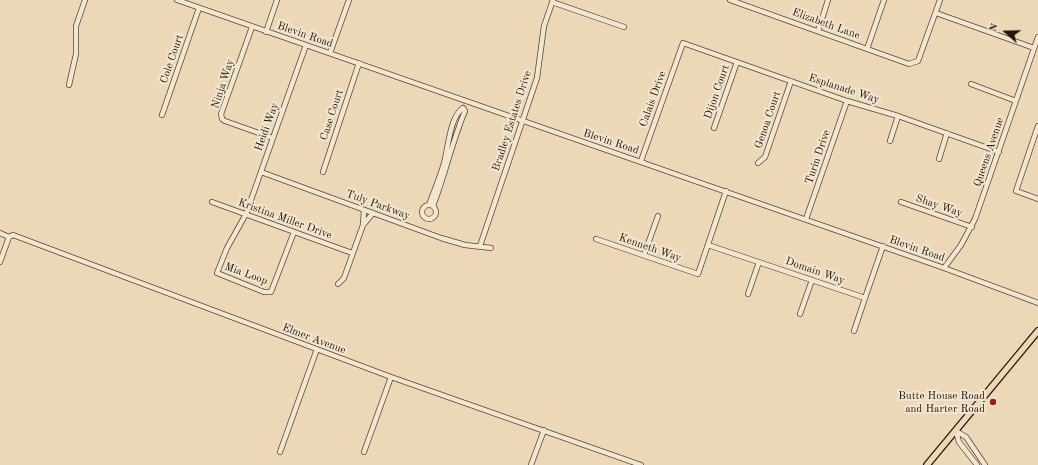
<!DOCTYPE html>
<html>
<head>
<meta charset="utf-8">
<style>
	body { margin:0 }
	#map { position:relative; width:1038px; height:465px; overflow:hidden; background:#ecd8b7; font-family:"Old Standard TT",serif }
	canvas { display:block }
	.north { position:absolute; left:986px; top:12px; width:40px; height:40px; -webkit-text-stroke:3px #f3e6d0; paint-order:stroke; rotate:290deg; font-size:11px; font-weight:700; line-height:16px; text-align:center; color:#21150e }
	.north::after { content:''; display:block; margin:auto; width:14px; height:18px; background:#21150e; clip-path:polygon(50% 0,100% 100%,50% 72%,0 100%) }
</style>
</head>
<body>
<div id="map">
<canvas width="1038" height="465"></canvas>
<div class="north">N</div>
</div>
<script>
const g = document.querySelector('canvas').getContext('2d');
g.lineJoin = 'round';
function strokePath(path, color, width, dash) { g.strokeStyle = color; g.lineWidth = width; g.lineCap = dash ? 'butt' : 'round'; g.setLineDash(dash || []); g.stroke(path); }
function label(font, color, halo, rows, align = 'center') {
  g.font = font + ' "Old Standard TT",serif'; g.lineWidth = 4; g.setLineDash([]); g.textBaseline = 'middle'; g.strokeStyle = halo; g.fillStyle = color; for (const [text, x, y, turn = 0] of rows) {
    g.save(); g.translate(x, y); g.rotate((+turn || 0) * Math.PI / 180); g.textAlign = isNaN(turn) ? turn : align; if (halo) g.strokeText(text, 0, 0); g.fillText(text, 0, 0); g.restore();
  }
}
const minor = new Path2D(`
	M177,0L944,268L1038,303
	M730,0L909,64L918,61L940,0
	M552,2L624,27
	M936,13L1034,48
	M252,27L221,114L222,119L225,121L273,138
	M818,31L828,0
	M266,32L277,0
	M867,49L884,0
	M330,53L349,0
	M971,84L1016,101
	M69,85L76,54V26L85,0
	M162,115L199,8
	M1038,126L1016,191L1038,199
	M714,128L737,62
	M890,141L898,116
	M939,159L947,133
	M641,161L683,43L847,101L898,116L999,152
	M758,163L765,157L791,81
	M261,172L441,238L465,245L491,248
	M323,172L359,63
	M212,202L352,253
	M901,202L972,227
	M429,205C434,191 440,177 444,163C448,149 450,116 463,108
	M422 212a7 7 0 1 1 14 0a7 7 0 1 1-14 0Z
	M433,206C445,175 452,142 465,111L463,108
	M806,219L847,101
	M363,225L373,213
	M294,232L271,292H264L217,273L227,248L246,214L306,45
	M0,233L9,237
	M596,239L698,274L726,191
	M708,245L865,298L883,246
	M480,246L537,78L544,26L553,0
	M644,255L658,216
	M0,262L9,237L13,235L391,377L641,465
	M944,268L961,245L975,219L1038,37
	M338,284L344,278L363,225L364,210
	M748,294L759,262
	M800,314L812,280
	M854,331L865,298
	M956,431L966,437L985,465
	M956,431L959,442L977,465
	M280,452L317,349
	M364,452L391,377
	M531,465L544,430`);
const major = new Path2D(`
	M927,465L1038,331`);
strokePath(minor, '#544638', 6);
strokePath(major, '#21150e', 8);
strokePath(minor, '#f3e6d0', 4.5);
strokePath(major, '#ecd8b7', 5.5);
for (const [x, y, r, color] of [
	[993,402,4,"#8f2418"]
]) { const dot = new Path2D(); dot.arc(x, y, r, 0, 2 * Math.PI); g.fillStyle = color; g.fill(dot); strokePath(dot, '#f3e6d0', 1.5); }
label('11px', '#21150e', '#f3e6d0', [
	["Elizabeth Lane",826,24,20],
	["Blevin Road",305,35,19],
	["Cole Court",172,59,-71],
	["Ninja Way",223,84,-72],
	["Esplanade Way",844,89,18],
	["Dijon Court",717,92,-71],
	["Calais Drive",653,99,-70],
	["Case Court",332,115,-72],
	["Genoa Court",768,120,-71],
	["Bradley Estates Drive",512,121,-72],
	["Heidi Way",267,127,-70],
	["Blevin Road",611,142,18],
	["Queens Avenue",989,152,-71],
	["Turin Drive",818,157,-71],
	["Tuly Parkway",378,205,20],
	["Shay Way",939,206,19],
	["Kristina Miller Drive",285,219,20],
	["Kenneth Way",650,248,19],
	["Blevin Road",917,249,19],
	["Domain Way",815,271,19],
	["Mia Loop",246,274,20],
	["Elmer Avenue",314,339,21]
]);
label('11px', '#21150e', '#f3e6d0', [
	["Butte House Road",985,396],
	["and Harter Road",985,409]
], 'right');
</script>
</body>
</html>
